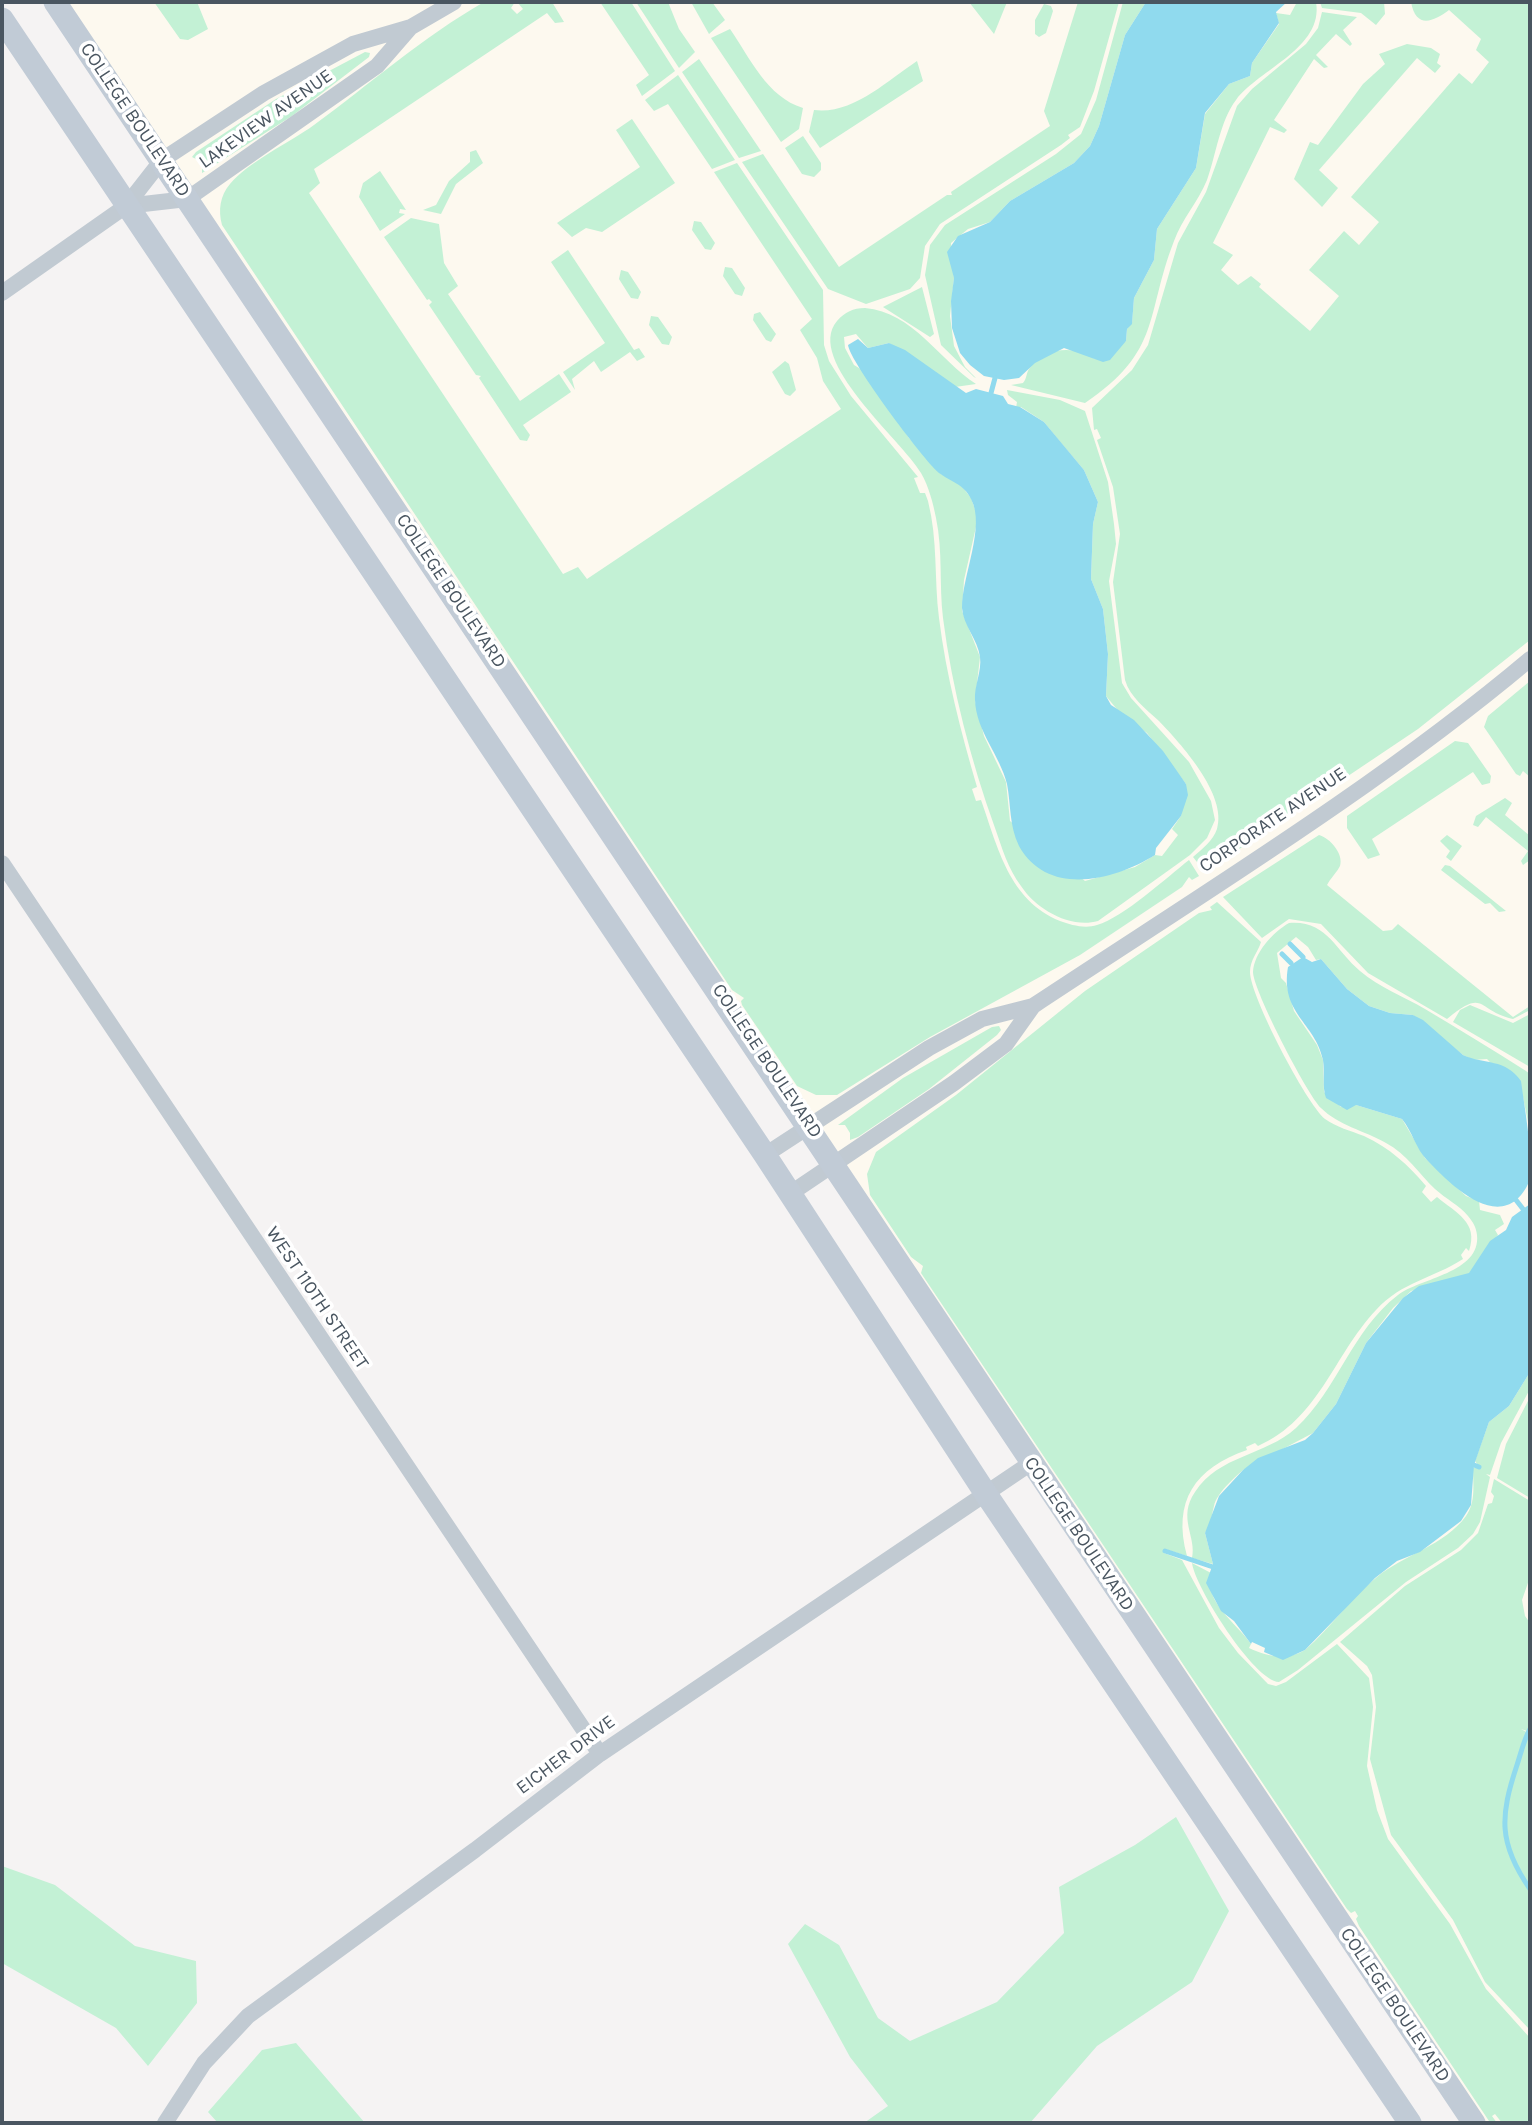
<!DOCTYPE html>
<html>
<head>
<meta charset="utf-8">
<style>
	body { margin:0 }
	#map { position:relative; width:1532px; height:2125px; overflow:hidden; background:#f5f3f3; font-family:Karla,sans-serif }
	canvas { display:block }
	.frame { position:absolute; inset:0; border:4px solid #4a5661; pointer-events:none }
</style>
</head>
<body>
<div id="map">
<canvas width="1532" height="2125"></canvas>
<div class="frame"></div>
</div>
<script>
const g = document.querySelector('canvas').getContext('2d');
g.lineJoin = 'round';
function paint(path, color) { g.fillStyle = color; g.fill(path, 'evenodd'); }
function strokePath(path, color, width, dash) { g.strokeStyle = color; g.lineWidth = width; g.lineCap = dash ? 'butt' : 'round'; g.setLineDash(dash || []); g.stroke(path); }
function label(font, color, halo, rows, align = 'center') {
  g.font = font + ' Karla,sans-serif'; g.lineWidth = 7; g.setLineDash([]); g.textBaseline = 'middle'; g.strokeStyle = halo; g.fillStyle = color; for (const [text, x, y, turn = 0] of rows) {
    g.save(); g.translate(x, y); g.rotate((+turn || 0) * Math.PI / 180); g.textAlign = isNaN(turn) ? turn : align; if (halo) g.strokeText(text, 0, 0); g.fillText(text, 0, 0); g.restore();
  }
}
paint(new Path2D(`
	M55,2H1530V2123H1474Z`), '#fdf9ef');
paint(new Path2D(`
	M154,2H197L208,29L188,40L180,39Z
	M484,2H515L511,8L517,14L523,9L517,2H552L564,22L555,23L547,13L314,169L320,183L309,193L563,574L578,567L587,579L841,409L823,381L817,358L800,330L812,319L714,172L737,163L823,290L824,345L829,361L851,396L918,477L914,478L920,493H925L928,501C938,540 934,579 939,618C946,675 961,732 977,787L972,789L976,801L981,800C998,848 1009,900 1060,921C1071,925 1085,929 1097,925C1124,917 1166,878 1189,860L1199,876L1192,880L1189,877L1182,887L1080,955L930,1037L837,1095H816L797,1086L742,1005L741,1001L744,998L732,990L222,225C218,210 220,196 230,184C248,162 289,143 314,125C370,84 423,37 484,2Z
	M600,2H631L675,71L642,96L636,85L649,75Z
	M636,2H668L679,29L695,52L679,68Z
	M691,2H712L725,20L709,34Z
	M969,2H1007L994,34Z
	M1078,2H1119L1094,91L1080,127L1068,135L1070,138L1061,145L940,224L925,246L920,278L910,289L866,304L828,289L742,162L763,154L839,267L947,195H952L951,192L1050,126L1044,111Z
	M1123,2H1146L1125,35L1099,126L1090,146L1074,163L1010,201L990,222L968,229L951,243L954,278L950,316L954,346L965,367L976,378L974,377L941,345L925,275L930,245L945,225L1056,154L1081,134L1096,100Z
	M1297,2H1316C1324,48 1259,69 1236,100C1220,121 1216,155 1207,180C1198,202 1182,219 1174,241C1145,316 1162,351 1085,403L1011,385L1023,383C1027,378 1026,374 1029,369C1045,347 1074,345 1095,359L1126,341L1127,329L1132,323L1134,298L1154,260L1157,229L1196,168L1205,114L1229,84L1250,76L1252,63L1279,24L1276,13L1290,15Z
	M1320,2H1384L1385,14L1376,25L1361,13L1322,8Z
	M1411,2H1527L1530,5V640L1418,729L1205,872L1193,857C1202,849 1213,841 1217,829C1228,795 1180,743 1159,721C1146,709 1130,697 1125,680L1113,582L1120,534L1113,487L1097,440L1101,438L1097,429L1094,430L1092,408L1132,370L1148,345L1178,243L1206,192L1237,106L1252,89L1306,44L1318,28L1322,12L1357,17L1343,30L1352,44L1350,46L1336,34L1316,55L1328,67L1324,68L1314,59L1274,120L1287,130L1284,133L1270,127L1213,243L1233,255L1221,270L1238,285L1251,276L1261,284L1259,287L1310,331L1339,296L1309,270L1344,231L1359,245L1379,222L1351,197L1459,73L1472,84L1489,62L1476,50L1481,39L1449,10C1433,22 1416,29 1411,2Z
	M1044,4L1051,6L1053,11L1046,33L1039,37L1035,34V20Z
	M730,29C750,58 767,97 803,108L799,129L781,142L711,38Z
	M1407,44L1431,48L1440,54L1437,63L1441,66L1435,73L1417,58L1319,170L1338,188L1322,207L1294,179L1310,142L1318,145L1363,84L1385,64L1379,54Z
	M365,52L370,53L369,57L292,116L202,173V162L192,157L196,152L276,99Z
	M699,59L761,151L739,158L682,72Z
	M917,61L923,81L820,148L809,132L814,110C852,115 887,81 917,61Z
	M678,75L735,160L712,169L668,104L654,111L645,100Z
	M632,119L675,183L602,232L586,228L572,237L557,223L640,167L616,130Z
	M803,136L821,163V170L814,177L802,174L785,148Z
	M476,150L483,163L456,184L441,214L423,210L436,205L449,181L470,162V152Z
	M380,171L406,210L400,209L399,213L405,214L380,231L359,197L363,183Z
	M411,218L439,224L444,263L458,286L448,294L520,401L559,374L571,392L523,425L530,435L527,441L520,440L479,378L481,376L476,375L429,305L432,302L429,299L427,300L384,237Z
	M694,221L701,222L715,243L711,250L705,249L692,230Z
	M568,250L634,350L639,348L645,357L637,361L630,352L601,372L594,361L572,379L575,390L563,372L605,343L551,262Z
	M725,267L732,268L745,288L742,296L735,294L723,276Z
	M621,270L628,272L641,292L638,299L631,298L619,279Z
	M922,287L934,334L930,337L883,307Z
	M865,308C913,312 939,360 976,384L955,387L889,343L868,348L856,334L844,337L845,348L854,365L864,371L909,438L941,474L960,484L971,498L978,518L964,580L962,611L980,657L975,701L984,736L1006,782L1010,821L1085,881L1135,867L1155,855L1162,856L1178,835L1172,829L1181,816L1186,784L1147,733L1120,713L1106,696L1108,654L1103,609L1091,579L1093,524L1098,502L1084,470L1062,444L1044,422L1021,407L1016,408L1017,402L1008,395L1007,390L1060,400L1085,411L1108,482L1114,524L1116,544L1109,581L1122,683L1131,698L1189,762L1211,801L1215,820L1207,838L1190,855L1098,921C1070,929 1036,909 1021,886C1008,869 1002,848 995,828C971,761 952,689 943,618C939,585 943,551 936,518C933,503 929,487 921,473C902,440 804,360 837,321C845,312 853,308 865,308Z
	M760,312L776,334L771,342L766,340L753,320L754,314Z
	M651,316L658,317L672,337L669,345L662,344L649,325Z
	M785,361L789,364L796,390L790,396L785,394L772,372Z
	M1530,681V777L1523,771L1520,776L1516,774L1484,727L1488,716Z
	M1455,741L1468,743L1491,776L1490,783L1482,785L1473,772L1372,839L1380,855L1368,859L1347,828V816Z
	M1505,798L1512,803L1505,815L1530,836V860L1523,865L1521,861L1528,851L1486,817L1478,827L1473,825L1476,816Z
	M1319,835C1330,838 1344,854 1340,866C1337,872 1330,879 1327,885L1383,931L1392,930L1398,924L1513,1017L1530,1006V1010L1513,1019C1476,1011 1486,987 1447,1019L1368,973L1321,924L1289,919L1262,938L1223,897Z
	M1447,835L1462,846L1451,861L1446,857L1450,851L1440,841Z
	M1445,865L1450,866L1506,911L1499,912L1490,903L1485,904L1441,870Z
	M1217,902L1261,942C1258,952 1250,960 1250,972C1250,996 1306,1103 1325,1119C1336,1127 1351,1131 1364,1136C1390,1148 1408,1165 1426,1186L1422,1192L1431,1202L1437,1197C1456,1213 1479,1222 1469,1251L1466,1248L1461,1255L1463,1259C1432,1279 1403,1281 1376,1310C1333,1356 1319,1419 1258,1446L1255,1443L1246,1447L1247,1450C1195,1468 1172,1501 1187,1556L1165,1549L1164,1553L1182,1560L1219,1628L1238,1653L1268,1684L1276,1686L1286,1682L1337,1644L1369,1678L1373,1707L1367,1766L1377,1810L1388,1839L1450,1924L1486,1989L1530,2038V2123H1502L1495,2114L1492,2116L1497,2123L1489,2121L1359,1926L1356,1919L1358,1916L1355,1911L1351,1913L1347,1909L921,1273L923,1266L911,1257L870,1195L867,1174L876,1152L956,1095L1085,991L1199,913L1212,910L1210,907Z
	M1289,923C1327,920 1335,950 1360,971C1380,988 1403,996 1425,1009C1459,1029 1493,1050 1526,1071L1530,1074V1132L1523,1097L1487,1059L1473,1060L1463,1055L1413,1015L1390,1013L1369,1006L1347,989L1321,959L1316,960L1308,947L1296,937L1277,953L1281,978L1286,983L1294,1011L1317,1045L1323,1060L1324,1092L1341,1107L1356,1105L1402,1119L1425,1158L1466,1196L1479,1201L1480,1210L1500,1215L1504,1224L1495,1230L1498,1235L1469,1274L1411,1291L1393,1308L1366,1343L1336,1404L1313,1433L1243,1470C1233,1479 1217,1493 1214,1506C1211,1517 1212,1523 1205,1533L1213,1564L1192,1558C1197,1537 1177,1518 1195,1492C1219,1455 1265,1456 1296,1428C1338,1389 1352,1330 1398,1295C1420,1278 1481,1273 1477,1235C1476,1227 1473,1222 1468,1216C1459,1205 1446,1199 1435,1189C1419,1174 1407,1154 1386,1143C1365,1131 1338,1125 1321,1108C1307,1094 1253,990 1253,972C1254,953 1273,932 1289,923Z
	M1470,1005L1513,1023L1530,1014V1067L1453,1022L1460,1010Z
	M999,1026L1001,1030L997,1035L929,1089L858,1137L850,1140V1133L845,1125H838L903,1078L992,1027Z
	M1530,1372V1389L1501,1443L1490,1475L1486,1474L1490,1477L1480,1522L1473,1534L1458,1548L1406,1582L1298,1670L1279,1682C1254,1681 1195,1587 1192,1563L1211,1573C1204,1603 1235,1621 1251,1644L1249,1648C1266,1656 1286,1661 1305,1650C1331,1628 1350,1598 1377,1577C1405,1554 1444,1546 1466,1516C1476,1502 1473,1484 1473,1468H1480L1475,1461L1489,1422L1509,1406Z
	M1530,1397V1498L1497,1478L1506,1444Z
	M1494,1479L1530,1501V1577L1522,1600L1525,1616L1530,1623V1732L1521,1729L1530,1734V2030L1485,1982L1453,1920L1391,1835L1370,1759L1376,1707L1372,1675L1367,1666L1340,1642L1405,1586L1461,1550L1478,1533L1488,1504L1492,1503L1494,1496L1491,1492Z
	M1176,1817L1229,1911L1192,1982L1097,2046L1030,2123H864L888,2106L850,2057L788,1944L805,1924L839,1945L878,2018L910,2041L997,2002L1064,1933L1059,1887L1135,1845Z
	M2,1866L55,1885L135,1946L196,1961L197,2003L148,2066L116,2028L2,1963Z
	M296,2043L365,2123H218L208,2112L262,2050Z`), '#c3f1d5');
paint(new Path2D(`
	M1146,2H1287L1276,12L1279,23L1252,63L1250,76L1229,84L1205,113L1196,168L1157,229L1154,260L1134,298L1132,324L1127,329L1126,341L1110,360L1103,362L1064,348L1035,363L1019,378L1004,380L984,376L970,365L960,353L952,328L951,301L954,278L947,252L958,236L990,222L1010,201L1074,163L1090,146L1099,126L1125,35Z
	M858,339L868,348L889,343L905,350L966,393L976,389L1003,396L1008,404L1020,407L1044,422L1084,470L1098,502L1093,524L1091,579L1103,609L1108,654L1106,696L1111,705L1134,720L1163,751L1186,784L1188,795L1181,816L1156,848L1155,855C1115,880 1048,898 1019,846C1009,825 1011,805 1007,784C1000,755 976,731 975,700C974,686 982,671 980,657C978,640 963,625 962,608C962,575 986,527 971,499C964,484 951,482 939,473C922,458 850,362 848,345Z
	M1303,957L1312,962L1321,959L1347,989L1369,1006L1390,1013L1413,1015L1423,1020L1463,1055C1485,1065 1505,1058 1521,1081C1525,1111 1532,1147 1530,1178C1528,1186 1523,1194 1516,1200C1488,1223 1447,1181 1427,1160C1416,1149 1412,1131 1402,1119L1356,1105L1347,1110L1326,1098C1322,1087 1325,1073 1323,1060C1315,1022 1280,1014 1288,967Z
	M1530,1204V1372L1509,1406L1489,1422L1474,1465L1471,1505L1461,1521L1420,1552L1397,1561L1375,1578L1305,1650L1283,1660L1264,1652L1265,1648L1252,1642L1251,1644L1234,1621L1221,1611L1206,1583L1213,1564L1205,1533L1219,1496L1243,1470L1258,1458L1305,1440L1313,1433L1336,1404L1366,1343L1403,1298L1419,1286L1469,1273L1490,1241L1506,1230L1512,1217Z`), '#90daee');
strokePath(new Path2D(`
	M991,393L995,378
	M1290,944L1303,957
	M1282,954L1291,963
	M1516,1200L1523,1209
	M1474,1465L1479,1467
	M1165,1551L1213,1567
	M1530,1729C1524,1739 1521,1753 1517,1765C1500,1816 1498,1843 1530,1889`), '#90daee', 5);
strokePath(new Path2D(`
	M126,206L187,199L377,66L410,28
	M2,293L126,206L162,160L264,93L353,44L411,27L454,2
	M2,863L600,1754
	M765,1155L929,1048L982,1019L1033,1006C1199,896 1378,787 1530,659
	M791,1193L954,1083L1006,1044L1033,1006
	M165,2123L204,2063L248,2016L475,1850L600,1754L1031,1463`), '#c1cad2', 16);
strokePath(new Path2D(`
	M55,2L1474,2123
	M2,19L765,1155L986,1494L1410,2123`), '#c1cbd6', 23);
label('19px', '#4a5661', '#fff', [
	["LAKEVIEW AVENUE",266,119,-35],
	["COLLEGE BOULEVARD",135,120,56],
	["COLLEGE BOULEVARD",451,591,56],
	["CORPORATE AVENUE",1273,820,-34],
	["COLLEGE BOULEVARD",767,1061,56],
	["WEST 110TH STREET",317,1298,56],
	["COLLEGE BOULEVARD",1079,1534,56],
	["EICHER DRIVE",566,1755,-37],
	["COLLEGE BOULEVARD",1395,2005,56]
]);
</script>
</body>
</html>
